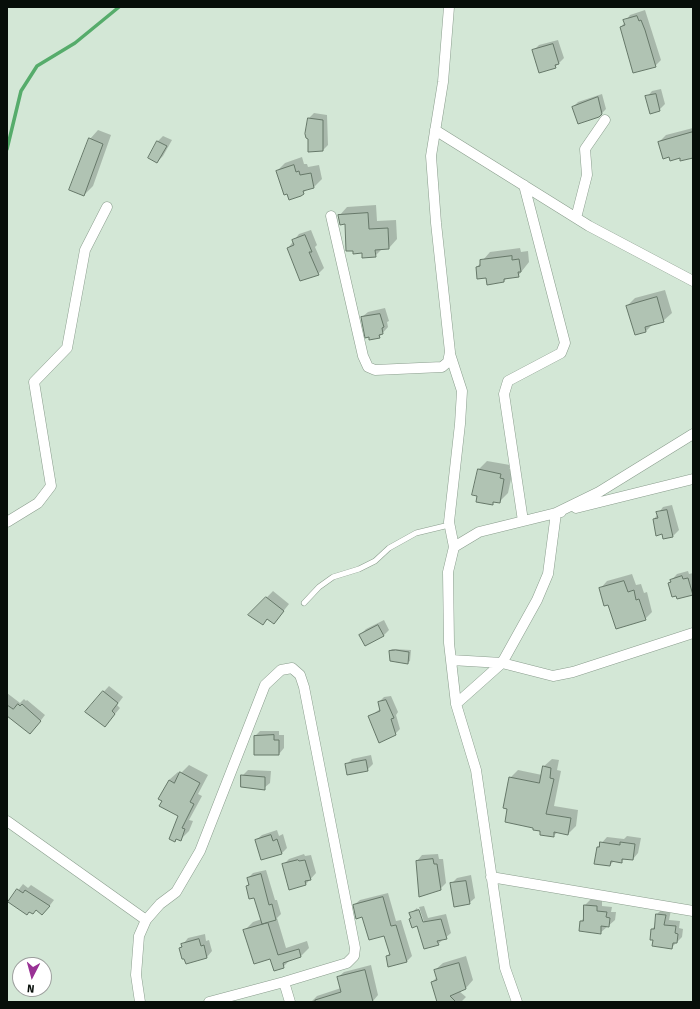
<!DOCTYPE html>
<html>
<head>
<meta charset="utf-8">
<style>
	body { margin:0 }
	#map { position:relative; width:700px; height:1009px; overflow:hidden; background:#d3e7d6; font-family:"Fira Sans",sans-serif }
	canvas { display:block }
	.frame { position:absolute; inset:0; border:8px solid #070e09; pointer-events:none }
	.north { position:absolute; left:12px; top:957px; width:40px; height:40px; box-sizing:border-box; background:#fff; border:1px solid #9c9f9d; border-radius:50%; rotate:186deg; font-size:11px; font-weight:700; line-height:16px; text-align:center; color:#070e09 }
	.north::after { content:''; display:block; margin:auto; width:14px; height:18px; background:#993295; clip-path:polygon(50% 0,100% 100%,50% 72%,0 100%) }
</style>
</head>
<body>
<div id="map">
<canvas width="700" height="1009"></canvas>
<div class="frame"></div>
<div class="north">N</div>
</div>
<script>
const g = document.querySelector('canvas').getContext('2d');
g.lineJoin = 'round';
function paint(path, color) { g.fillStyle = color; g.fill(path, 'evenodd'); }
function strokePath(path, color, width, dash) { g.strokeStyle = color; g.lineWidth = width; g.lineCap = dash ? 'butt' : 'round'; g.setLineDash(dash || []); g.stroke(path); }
paint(new Path2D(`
	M645,10L661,60L655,66L621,27L630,15Z
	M558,40L564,58L555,67L533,51L539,45Z
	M661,89L665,104L659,110L647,97L652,91Z
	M602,94L606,109L599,116L573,107L578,102Z
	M314,113L327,115L328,145L323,150L309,118Z
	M693,128V155L681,157L659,142L666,135Z
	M98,130L111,135L93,186L84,195L90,139Z
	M163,136L172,140L163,156L157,162L149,158L158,141Z
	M302,157L304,164H307L308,167L319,165L322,179L314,187L308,188L301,195L288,192L277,171L285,163Z
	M376,205L377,221L396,220L397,239L389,248H383L375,256L363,252L346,222L339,216L347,207Z
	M311,230L317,245L315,247L324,268L318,274L288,248L299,234Z
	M520,248L521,252L528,251L529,262L518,276L508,277L504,281L487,277L477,267L490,252Z
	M665,290L672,313L663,321L653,324L646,331L627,306L635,298Z
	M385,308L389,321L387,322L388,327L379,337L362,317L368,312Z
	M487,461L510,465L509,469L513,470L508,493L499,502L495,501L492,504L478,470Z
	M672,505L679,530L673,536L664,538L663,533L654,519L663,507Z
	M688,571L689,574L693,573V593L677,595L669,583L677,574Z
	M632,574L636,585L641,584L644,593L647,592L652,612L645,619L609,603L600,589L607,581Z
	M273,591L289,604L274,623L268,619L262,624L250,615Z
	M384,620L389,630L383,636L360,635L366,629Z
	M392,649L411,650L410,661L407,663L390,651Z
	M109,686L123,697L117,705L120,708L105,726L86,711Z
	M7,693L20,703L24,699L26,701L27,700L45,715L35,728L7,715Z
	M391,696L398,712L396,715L400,729L395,734L369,717L380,709L379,702L384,697Z
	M260,731H279V735H284V748L279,754H255V736Z
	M371,755L373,764L367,770L346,765L352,759Z
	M552,759L559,760L557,770L561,771L554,806L578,810L576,826L568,834L558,832L553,836L509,808L510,778L518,770L542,775L543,767Z
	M189,765L208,775L198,794L202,796L189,820L193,821L189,831L181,839L177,838L175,840L179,815L160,799L169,780L178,772L180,774Z
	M248,770L271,771L270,783L264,788L242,776Z
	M277,830L279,836L283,834L287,848L281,854L256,840L262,835Z
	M627,836L641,838L638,853L633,859L625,858L621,862L614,861L610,865L598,847L607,837L624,839Z
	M304,854L305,856L311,855L316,873L306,884L290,889L283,865L289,859Z
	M438,854L439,859H443L446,883L440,889L417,861L422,855Z
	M266,870L275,900H277L281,914L277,918L286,948L307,941L309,948L301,956L291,959L283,967L270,958L245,930L253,922L262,919L255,896L247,886L249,883L248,878L253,873Z
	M471,875L475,898L469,903L451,884L457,878Z
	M23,884L28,888L31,885L54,900L47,909L36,910L9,902Z
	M388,893L396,921L401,920L412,956L406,962L387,956L390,953L385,935L354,905L360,900Z
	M591,899L602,901V906L612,907L611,912H616L615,920L600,933L581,921L584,918L585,905Z
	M424,906L428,918L446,914L451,933L438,944L418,925L410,914L417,908L422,922H424L419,907Z
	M662,909L671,910L669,920L680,921L679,928L683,929L682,937L672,947L654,940L652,929L655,926L657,914Z
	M205,934L206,941L209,940L212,951L207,957L180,948L188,938Z
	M466,956L473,980L466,988L459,991L466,997L461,1002H438L432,982L437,977L435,970L443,963Z
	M371,965L378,995L373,1001L311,1002L317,996L341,988L338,977L344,972Z`), '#0003');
strokePath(new Path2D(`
	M7,149L21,91L37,66L75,43L119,7`), '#56ac6b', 3.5);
const building = new Path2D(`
	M637,16L639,21L641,20L645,30L656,67L633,73L620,27L625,25L623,20Z
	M553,44L559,64L555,65L556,68L539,73L532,50Z
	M656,94L660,111L650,114L645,96Z
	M598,97L602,114L599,117L578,124L572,107Z
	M308,118L323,120V151L308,152V139L306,138L305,134Z
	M693,132V158L680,161V158L670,161L669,157L663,159L658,142Z
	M89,138L103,144L84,196L69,190Z
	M157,141L167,146L157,163L148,158Z
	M294,165L296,172L299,171L300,175L311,173L314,188L303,191L304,194L301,196L289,200L287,194L284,195L276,171Z
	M368,213L369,229L388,228L389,249L375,250L376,257L362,258V253L353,254V251H346L345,224L340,225L338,215Z
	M305,235L312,252H309L319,275L300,281L287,248L294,245L292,240Z
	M512,256V260L519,259L521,272H518L519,277L504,279V282L487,285L486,278L477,279L476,267L480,266V260Z
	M657,297L664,322L645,327L646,332L635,335L626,306Z
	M380,314L384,327L382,328L383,334L379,335L380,338L369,340V337L365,338L361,317Z
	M478,469L501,474L500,478L504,479L500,503L493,502V505L476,502L477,496L472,495Z
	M667,510L673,537L663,539L662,534L656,536L653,519L658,518L656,512Z
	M682,576L683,579L688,578L693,595L677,599L676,596L672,597L668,583L671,582L670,580Z
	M624,581L628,592L634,590L636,600L639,599L646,620L616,629L608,605L604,606L599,588Z
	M266,597L284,611L274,624L267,619L263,625L248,615Z
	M378,625L384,636L365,646L359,635Z
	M396,650L409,652L408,664L390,661L389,651Z
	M103,691L118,703L112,711L115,714L105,727L85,712Z
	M386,700L394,718L391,719L396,735L379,743L368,716L380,711L378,702Z
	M18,704L20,706L22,704L41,721L30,734L7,716V705L13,709Z
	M274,735V740H279V755H254V736Z
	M366,760L368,771L347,775L345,764Z
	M543,766L551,768L550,778L554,779L546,814L571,818L568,835L554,832V837L540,835V831L533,830V828L505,822L507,809L503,808L509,777L539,783Z
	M180,772L200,783L190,802L194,804L182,828L185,829L181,841L176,839L175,842L169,839L178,816L159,806L162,801L158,799L169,780L174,783Z
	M241,775L265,777V790L241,787Z
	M271,835L273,841L277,839L282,854L261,860L255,840Z
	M600,842L620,845V842L635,844L633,860L622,859V863L611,861L610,866L594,864L597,847H599Z
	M433,859L434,864H437L441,890L419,897L416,861Z
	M298,860L299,861L305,860L311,880L305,881L306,885L289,890L282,864Z
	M261,874L269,905L272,904L276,920L262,924L254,898L249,899L246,886L249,885L247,878Z
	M466,881L470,904L454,907L450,883Z
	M17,889L23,893L25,890L50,906L42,915L36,910L33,914L29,912L27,915L8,902Z
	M383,897L391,926L396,925L407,962L388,967L386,956L390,955L384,936L369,940L362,917L356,919L353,905Z
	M584,905L597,906V911L607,912L606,917L610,918L609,927L601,926V934L579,931L580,921H583Z
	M419,910L423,922L441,919L447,939L437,941L439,945L424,949L417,926L412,928L409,919L411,918L409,913Z
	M656,914L666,915L664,925L676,926L675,933L678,934L677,943H673L672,949L652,946L653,940H650L651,929H654Z
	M268,923L278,955L299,949L301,957L283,963L284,968L274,971L270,959L254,964L243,930Z
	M199,939L201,946L204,945L207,958L186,964L184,959H182L179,948L182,947L181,944Z
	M459,963L466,989L450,996L456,1002H437L431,982L437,980L434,970Z
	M365,970L373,1002H315V1000L341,992L337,977Z`);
paint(building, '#b0c3b3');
strokePath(building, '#667869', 1);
const lane = new Path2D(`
	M304,603L319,587L333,577L359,569L375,561L389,548L416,533L449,525`);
const street = new Path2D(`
	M435,130L589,226L693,281
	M331,216L363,356L368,367L375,370L442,367L448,362L450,352L436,223L431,156L443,82L449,7
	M576,218L587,175L585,149L605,120
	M450,354L462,391L460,424L449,522L454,547
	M576,508L693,479
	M523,521L504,394L508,381L561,353L565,343L524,185
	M7,522L38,503L51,486L34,382L67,348L85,250L107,207
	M451,660L502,663L553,676L573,672L693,633
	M456,704L502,663L537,600L548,574L556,513L561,512
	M7,821L146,920
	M491,877L693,911
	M140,1002L136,975L139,936L146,920L160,904L176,892L200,851L265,685L281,670L292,668L300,675L304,687L355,948L354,956L347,963L284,982L290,1002
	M209,1002L284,982
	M517,1002L505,968L476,770L456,704L449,643L448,572L454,547L479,532L556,513L599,492L693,434`);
strokePath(lane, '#8a9d8d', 6);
strokePath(street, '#8a9d8d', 11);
strokePath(lane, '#fff', 5);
strokePath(street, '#fff', 10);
</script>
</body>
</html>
